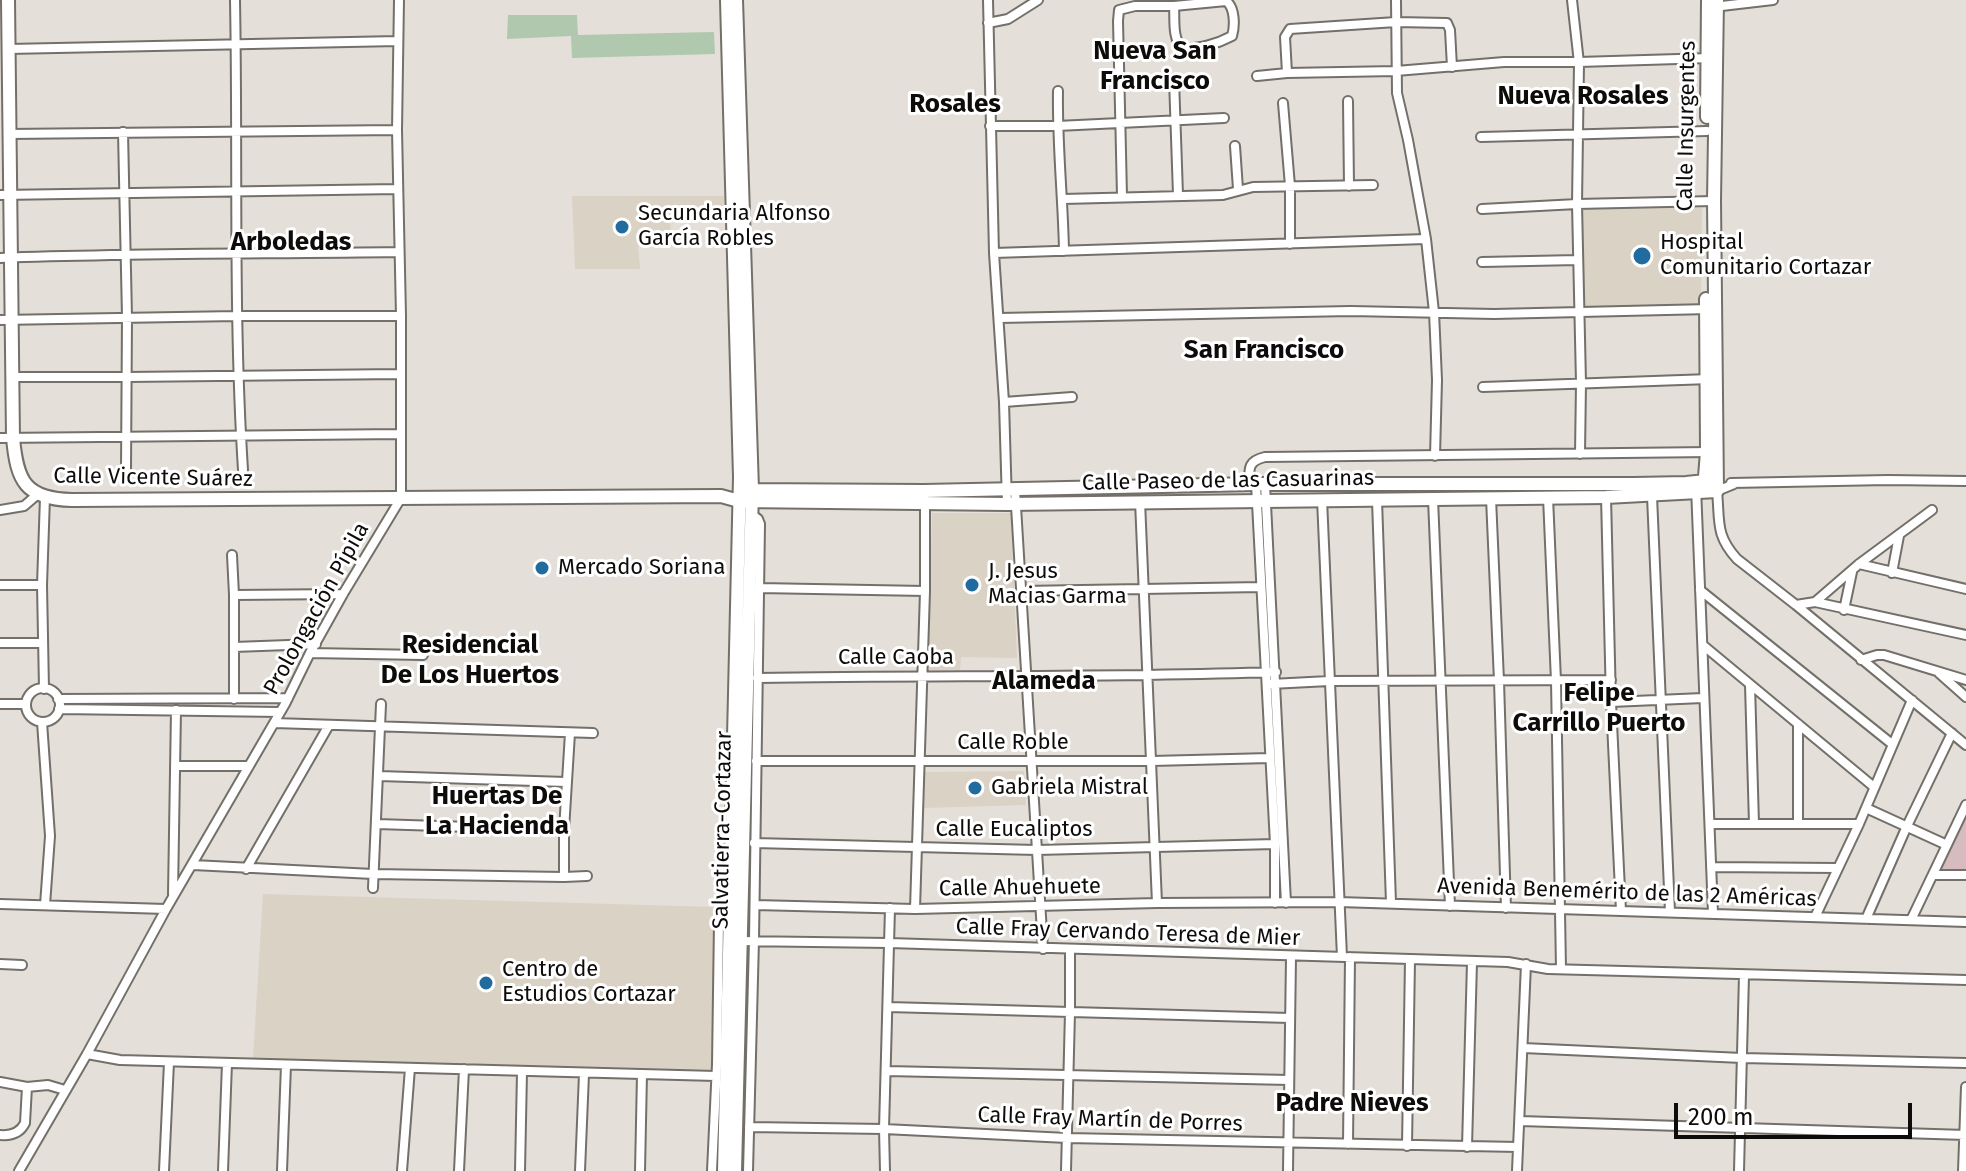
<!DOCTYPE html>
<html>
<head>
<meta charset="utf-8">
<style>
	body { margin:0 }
	#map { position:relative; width:1966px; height:1171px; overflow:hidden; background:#e4dfd9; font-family:"Fira Sans",sans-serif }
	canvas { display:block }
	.scale { position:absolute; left:1674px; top:1103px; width:238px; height:36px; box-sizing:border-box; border:4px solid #0d0c0a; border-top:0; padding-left:10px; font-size:24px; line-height:28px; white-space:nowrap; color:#0d0c0a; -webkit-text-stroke:6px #fff; paint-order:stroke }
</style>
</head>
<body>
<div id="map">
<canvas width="1966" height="1171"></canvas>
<div class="scale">200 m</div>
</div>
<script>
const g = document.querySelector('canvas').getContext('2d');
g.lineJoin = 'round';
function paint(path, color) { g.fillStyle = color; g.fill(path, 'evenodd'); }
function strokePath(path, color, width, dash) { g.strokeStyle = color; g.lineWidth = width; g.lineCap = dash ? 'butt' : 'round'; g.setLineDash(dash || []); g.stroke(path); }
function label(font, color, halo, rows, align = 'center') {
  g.font = font + ' "Fira Sans",sans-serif'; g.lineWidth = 6; g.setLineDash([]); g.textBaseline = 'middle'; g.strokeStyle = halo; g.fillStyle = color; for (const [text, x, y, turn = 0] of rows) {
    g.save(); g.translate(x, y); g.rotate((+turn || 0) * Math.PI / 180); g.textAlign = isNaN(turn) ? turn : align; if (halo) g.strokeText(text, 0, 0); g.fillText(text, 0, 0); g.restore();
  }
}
paint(new Path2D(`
	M572,196H724V207L670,206L671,246H638L640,269H575Z
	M1581,208H1702L1701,304L1583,307Z
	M932,513H1011L1017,658L961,657L960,670L928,671Z
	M1024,771L1026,805L924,808L925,772Z
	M263,894L716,907L712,1071L584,1072L253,1059Z`), '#dbd2c6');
paint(new Path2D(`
	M1966,815V872L1938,873Z`), '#d7bcbf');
paint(new Path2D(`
	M508,15H577L578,35L714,32L715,54L572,58L571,36L507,39Z`), '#b0c8ae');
const street = new Path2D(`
	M235,0C238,157 233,313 243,470
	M988,0L994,253L1004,402L1007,504
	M1396,0L1397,93L1408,140L1426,239L1434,312L1437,380L1435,456
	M1572,0L1579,63L1577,204L1581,383L1580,454
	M1713,7L1773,0
	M988,23L1008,19L1038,0
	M8,49L398,41
	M1287,73L1285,37L1290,29L1396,22L1447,23L1450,30L1452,67
	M1257,76L1287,73L1396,71L1504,62H1579L1711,58
	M1174,79L1178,195
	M1058,91C1057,144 1063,198 1064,251
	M1348,101L1349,186
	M1283,103L1290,186V244
	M990,126H1057L1224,118
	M123,132L127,317L126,470
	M8,134L397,130
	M1481,137L1707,131
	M1235,146L1238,189
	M0,195L398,189
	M1122,196L1118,21L1119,10L1135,6H1174L1226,1C1235,7 1235,26 1232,36C1219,43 1198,50 1182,48C1172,38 1175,19 1174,6
	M1063,199L1223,195L1253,187L1373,185
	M1482,209L1577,204L1714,201
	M994,253L1426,239
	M0,258C133,253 266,254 398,252
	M1482,262L1578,260
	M999,318L1351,311L1494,314L1710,309
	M0,320L237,316H401
	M12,377H127L400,374
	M1483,387L1710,379
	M1004,402L1072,397
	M0,438L401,434
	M1731,483L1888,480L1966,481
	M1249,484C1249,468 1248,461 1265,457L1711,452
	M1256,484L1275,844V903
	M1265,484L1286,903
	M1734,484L1717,491C1720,521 1715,535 1737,559L1796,605L1966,745
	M1696,487L1713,913
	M1015,490L1043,949
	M1652,496L1670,912
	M1548,497L1556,681L1561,969
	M1606,497L1611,702L1621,911
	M1491,498L1499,681L1506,908
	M1322,499L1342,957
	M1433,499L1450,906
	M1377,500L1391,903
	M1140,501L1157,903
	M0,510L24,506L38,494
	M232,555L234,595V699
	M1859,564L1966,589
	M1892,573L1899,536
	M0,585H42
	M759,588L925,591
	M1700,590L1892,744
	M1022,591L1261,587
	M234,595L343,594
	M1815,602L1859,564L1932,510
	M1796,605L1815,602L1966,635
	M1844,610L1852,572
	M0,643H42
	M1704,646L1874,787
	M234,647L316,644
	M310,653L423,655
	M1861,660L1877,655H1884L1966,680
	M1939,673L1966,697
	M757,678C930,675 1103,678 1276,672
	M1271,684L1329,681L1611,680
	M1750,685L1754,824
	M26 705a17 17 0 1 1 34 0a17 17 0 1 1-34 0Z
	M44,689L42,585L45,497
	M58,699L288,698
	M1611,702L1703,698
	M0,704H26
	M59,709L280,712
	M42,722L50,836L45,905
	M274,723L593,733
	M1798,724V824
	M756,761H1152L1270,758
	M175,766H249
	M379,776L566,782
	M1866,808L1947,845
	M377,824L564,830
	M1710,824H1859
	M754,843L1037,850L1275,844
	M193,865L373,874L564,877L587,876
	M1711,867L1837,868
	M246,869L329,725
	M1934,875H1966
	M564,877V830L570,733
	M373,888L381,704
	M173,894L176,710
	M0,904L166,909
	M755,905L915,909L1157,903L1339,902L1966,922
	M915,909L925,591V500
	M1815,917L1859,824L1912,700
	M1866,919L1907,826L1952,733
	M1911,920L1966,805
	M738,941L889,943L1508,962L1548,969L1966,980
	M0,964L22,965
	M888,1007L1290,1018
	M1523,1048L1742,1058L1966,1063
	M87,1054L120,1060L716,1076
	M887,1071L1289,1080
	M0,1082L27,1087L48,1085L65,1090
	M1520,1121L1966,1135
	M749,1127L884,1129L1067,1138L1518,1147
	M0,1135C11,1136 20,1133 25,1123L27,1087
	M1348,1144L1350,957
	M1407,1146L1410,960
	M1467,1147L1472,962
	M19,1171L87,1054L166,909L285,704L310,653L343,594L401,498V316L397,130L399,0
	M164,1171L169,1062
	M223,1171L227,1063
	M282,1171L286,1065
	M402,1171L410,1068
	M459,1171L464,1069
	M520,1171L522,1072
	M580,1171L584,1074
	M640,1171L642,1074
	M712,1171L717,1064L719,922C720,914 724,908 733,908
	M748,1171L754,940L760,524L758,519L751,514
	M885,1171L884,1129L890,908
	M1066,1171L1070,1012V950
	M1288,1171L1291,957
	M1517,1171L1526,964
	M1739,1171L1744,975
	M1963,1171L1966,1087`);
const secondary = new Path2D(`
	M8,0L13,438C17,481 25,499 72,500L721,496L739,501L1007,504L1606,497L1717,491L1714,201L1717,0
	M1707,117L1708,0
	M1704,489L1707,452L1706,299
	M743,490L924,491L1256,484H1634L1686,483L1716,480
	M724,1171L740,477L727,0
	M735,1171L752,489L736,0`);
strokePath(street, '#736f69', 12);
strokePath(secondary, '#736f69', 16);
strokePath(street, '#fff', 8);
strokePath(secondary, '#fff', 12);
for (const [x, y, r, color] of [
	[622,227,8,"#216b9e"],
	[1642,256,10,"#216b9e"],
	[542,568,8,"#216b9e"],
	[972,585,8,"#216b9e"],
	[975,788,8,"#216b9e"],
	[486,983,8,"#216b9e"]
]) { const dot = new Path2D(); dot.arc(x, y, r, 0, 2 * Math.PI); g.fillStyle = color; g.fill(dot); strokePath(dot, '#fff', 3); }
label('22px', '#0d0c0a', '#fff', [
	["Calle Insurgentes",1687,126,-89],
	["Calle Vicente Suárez",153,478,1],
	["Calle Paseo de las Casuarinas",1228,481,-1],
	["Prolongación Pípila",317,609,-61],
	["Calle Caoba",896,658],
	["Calle Roble",1013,743],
	["Salvatierra-Cortazar",723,830,-89],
	["Calle Eucaliptos",1014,830],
	["Calle Ahuehuete",1020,888,-1],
	["Avenida Benemérito de las 2 Américas",1627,893,2],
	["Calle Fray Cervando Teresa de Mier",1128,933,2],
	["Calle Fray Martín de Porres",1110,1120,2]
]);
label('22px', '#0d0c0a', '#fff', [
	["Secundaria Alfonso",638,214],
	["García Robles",638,239],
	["Hospital",1660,243],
	["Comunitario Cortazar",1660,268],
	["Mercado Soriana",558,568],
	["J. Jesus",988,572],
	["Macias Garma",988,597],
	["Gabriela Mistral",991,788],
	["Centro de",502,970],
	["Estudios Cortazar",502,995]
], 'left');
label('bold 26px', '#0d0c0a', '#fff', [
	["Nueva San",1155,52],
	["Francisco",1155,82],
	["Nueva Rosales",1583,97],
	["Rosales",955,105],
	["Arboledas",291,243],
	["San Francisco",1264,351],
	["Residencial",470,646],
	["De Los Huertos",470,676],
	["Alameda",1044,682],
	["Felipe",1599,694],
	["Carrillo Puerto",1599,724],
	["Huertas De",497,797],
	["La Hacienda",497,827],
	["Padre Nieves",1352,1104]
]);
</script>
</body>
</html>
